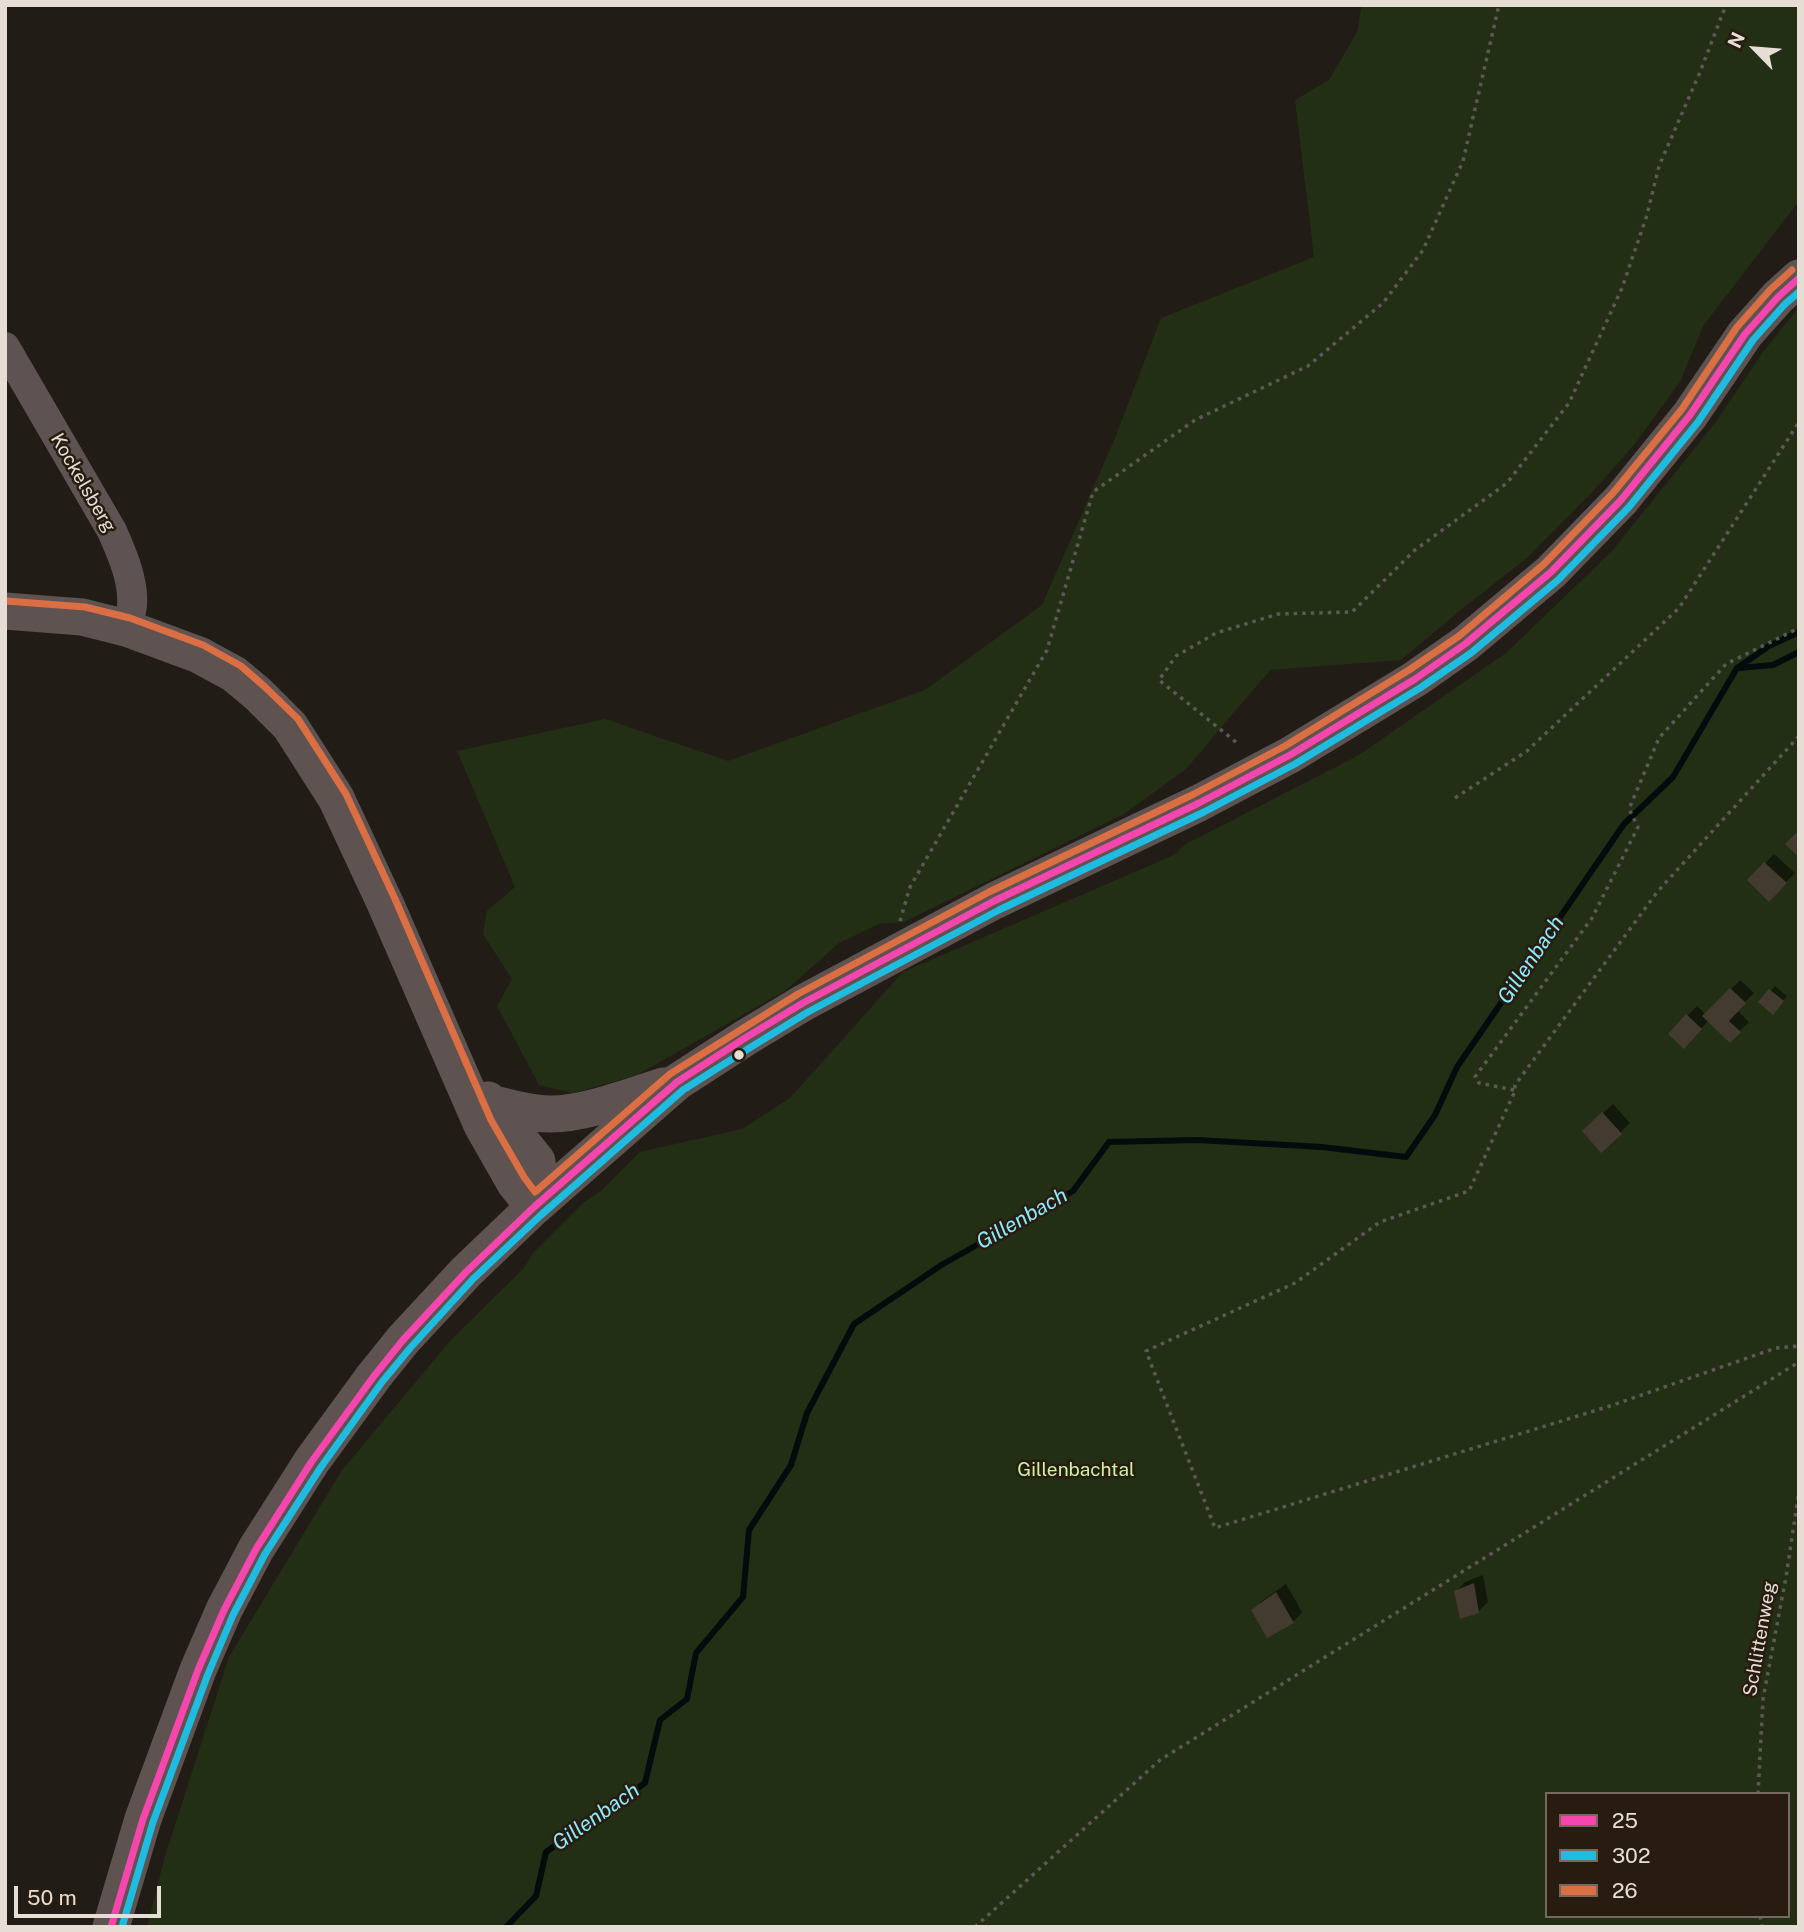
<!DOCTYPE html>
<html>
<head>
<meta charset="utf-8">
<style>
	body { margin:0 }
	#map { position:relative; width:1804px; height:1932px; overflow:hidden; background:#221c16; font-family:"Public Sans",sans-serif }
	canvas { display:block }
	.frame { position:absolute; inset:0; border:7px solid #e6ddd5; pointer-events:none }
	.legend { position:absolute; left:1545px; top:1792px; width:245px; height:126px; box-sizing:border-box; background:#281c10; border:2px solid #74695f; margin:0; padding:9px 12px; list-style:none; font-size:21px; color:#e6ddd5 }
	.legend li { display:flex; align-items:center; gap:14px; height:35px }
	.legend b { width:35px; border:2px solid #74695f }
	.north { position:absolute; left:1720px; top:14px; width:70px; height:70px; -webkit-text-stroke:5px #281c10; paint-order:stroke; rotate:295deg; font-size:19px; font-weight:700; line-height:28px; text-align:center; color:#e6ddd5 }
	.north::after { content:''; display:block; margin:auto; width:24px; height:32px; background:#e6ddd5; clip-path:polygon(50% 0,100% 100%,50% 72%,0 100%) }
	.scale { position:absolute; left:14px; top:1886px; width:147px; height:32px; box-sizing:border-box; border:4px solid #e6ddd5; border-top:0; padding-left:9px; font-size:21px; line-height:24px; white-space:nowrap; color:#e6ddd5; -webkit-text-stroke:5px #281c10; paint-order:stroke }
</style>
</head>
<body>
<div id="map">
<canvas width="1804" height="1932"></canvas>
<div class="frame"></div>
<ul class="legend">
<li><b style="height:9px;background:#f546ad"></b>25</li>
<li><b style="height:9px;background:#1fbce1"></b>302</li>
<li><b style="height:9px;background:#dc6e43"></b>26</li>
</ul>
<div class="north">N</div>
<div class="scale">50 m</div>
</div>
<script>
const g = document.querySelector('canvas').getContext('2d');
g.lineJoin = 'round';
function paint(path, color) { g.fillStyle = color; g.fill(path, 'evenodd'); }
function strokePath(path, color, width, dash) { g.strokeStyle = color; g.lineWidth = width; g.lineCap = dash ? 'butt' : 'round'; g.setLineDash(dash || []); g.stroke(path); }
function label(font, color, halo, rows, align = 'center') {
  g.font = font + ' "Public Sans",sans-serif'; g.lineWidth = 5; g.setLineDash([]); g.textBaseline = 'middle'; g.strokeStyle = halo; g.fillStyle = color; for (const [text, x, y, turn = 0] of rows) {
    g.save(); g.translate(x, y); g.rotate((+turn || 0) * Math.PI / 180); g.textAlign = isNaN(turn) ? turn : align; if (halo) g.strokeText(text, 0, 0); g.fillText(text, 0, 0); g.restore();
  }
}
paint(new Path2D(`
	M1362,5H1799V201L1703,326L1680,382L1633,446L1595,489L1527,558L1463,608L1401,660L1270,670L1186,769L1124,814L904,922L879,924L839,943L785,991L637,1075L573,1093L539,1085L497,1006L512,979L483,934L487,911L515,887L457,751L605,719L728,761L925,690L1042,605L1115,438L1161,318L1314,257L1295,100L1329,80L1357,32Z
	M1799,307V1927H147L165,1856L229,1657L342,1470L451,1340L525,1267L532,1254L583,1203L601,1191L640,1152L742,1129L790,1098L903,972L1174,855L1186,844L1359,755L1506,653L1612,551L1715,423L1763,352ZM1547,1794H1788V1916H1547Z`), '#232f14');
paint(new Path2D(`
	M1774,854L1795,873L1769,899L1749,880Z
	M1740,980L1754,993L1737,1010L1749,1022L1730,1041L1709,1020L1693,1037L1687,1016L1697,1006L1706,1015Z
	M1775,986L1787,996L1777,1008L1761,1002Z
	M1613,1104L1630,1123L1620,1133L1593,1122Z
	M1483,1575L1488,1602L1478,1612L1456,1592L1465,1582Z
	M1286,1584L1302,1612L1293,1622L1253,1611L1262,1601Z`), '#0007');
strokePath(new Path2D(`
	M1739,668L1773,665L1799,652
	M506,1927L536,1896L546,1852L645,1783L660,1720L687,1699L696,1653L743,1597L749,1530L791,1465L807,1413L854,1324L943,1264L1073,1191L1109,1142L1197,1140L1322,1147L1406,1157L1435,1115L1457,1067L1624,824L1673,777L1737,668L1769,646L1799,632`), '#040b0c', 6);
paint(new Path2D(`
	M1799,830V857L1785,844Z
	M1764,862L1787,883L1769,902L1747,880Z
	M1730,988L1746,1003L1729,1021L1741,1032L1730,1043L1702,1016Z
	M1769,989L1784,1001L1773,1015L1758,1002Z
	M1686,1014L1702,1029L1684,1049L1668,1034Z
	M1602,1112L1622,1134L1601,1153L1582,1131Z
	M1474,1583L1479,1613L1460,1619L1454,1591Z
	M1276,1592L1294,1623L1267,1638L1251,1610Z`), '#443b30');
strokePath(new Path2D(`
	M1799,736L1658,891L1515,1085V1091L1469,1191L1380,1222L1295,1283L1146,1351L1215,1528L1610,1406L1776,1348L1799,1346
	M1236,742L1159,680L1176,656L1216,633L1278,614L1352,612L1415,550L1507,483L1569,403L1622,288L1647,215L1659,166L1700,72L1726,5
	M1455,798L1527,751L1679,608L1799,422
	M900,921L910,887L1047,650L1093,492L1195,420L1308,366L1383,303L1423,250L1463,161L1499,5
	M1514,1090L1479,1083L1475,1077L1592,918L1638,827L1629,809L1659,738L1726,664L1799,628
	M1758,1794L1763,1699L1786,1577L1799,1491
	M1760,1916L1762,1927
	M975,1927L1160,1760L1799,1362`), '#5e5855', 3.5, [3.5, 5]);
strokePath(new Path2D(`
	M5,347L112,531C122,554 134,580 132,606C131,613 128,621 126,628`), '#5e5352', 30);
strokePath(new Path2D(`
	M5,611L82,617L126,628L199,655L234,674L258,694L290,726L336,798L385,903L482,1125L515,1183L534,1207
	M488,1100L537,1161L539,1179L534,1207
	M490,1103C510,1108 529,1114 550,1114C584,1114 629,1097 663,1086
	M111,1927L143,1819L198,1670L224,1610L256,1549L312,1461L374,1376L403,1340L466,1272L534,1207L677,1082L745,1038L803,1003L994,901L1199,803L1290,755L1415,679L1465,644L1551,572L1621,500L1690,415L1745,334L1778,297L1799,278`), '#5e5351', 37);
strokePath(new Path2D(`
	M111,1927L143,1819L198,1670L224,1610L256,1549L312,1461L374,1376L403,1340L466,1272L534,1207L677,1082L745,1038L803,1003L994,901L1199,803L1290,755L1415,679L1465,644L1551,572L1621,500L1690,415L1745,334L1778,297L1799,278`), '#f546ad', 7);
strokePath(new Path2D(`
	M122,1927L153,1822L208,1674L233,1615L265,1554L321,1467L382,1382L411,1347L473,1279L541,1215L683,1090L751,1047L808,1012L999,910L1204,812L1295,764L1420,688L1471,653L1558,580L1629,507L1698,422L1753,340L1785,304L1799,292`), '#1fbce1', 7);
strokePath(new Path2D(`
	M6,601L85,607L130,618L203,645L241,666L265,687L298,719L346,794L395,899L491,1120L524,1177L535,1192L670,1074L798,994L989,892L1194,794L1285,746L1409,670L1459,636L1544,564L1613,493L1682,409L1737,327L1770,290L1792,270`), '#dc6e43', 7);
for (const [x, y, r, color] of [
	[739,1055,6,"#e6ddd5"]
]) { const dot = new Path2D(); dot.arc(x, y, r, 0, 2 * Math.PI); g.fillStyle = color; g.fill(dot); strokePath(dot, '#281c10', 2.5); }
label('19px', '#e6ddd5', '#281c10', [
	["Kockelsberg",83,483,60],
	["Schlittenweg",1760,1639,-80]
]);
label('19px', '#c8f5a0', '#281c10', [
	["Gillenbachtal",1076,1470]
]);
label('italic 21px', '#8bebfe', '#281c10', [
	["Gillenbach",1531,960,-56],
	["Gillenbach",1022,1219,-30],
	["Gillenbach",596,1817,-35]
]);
</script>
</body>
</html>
